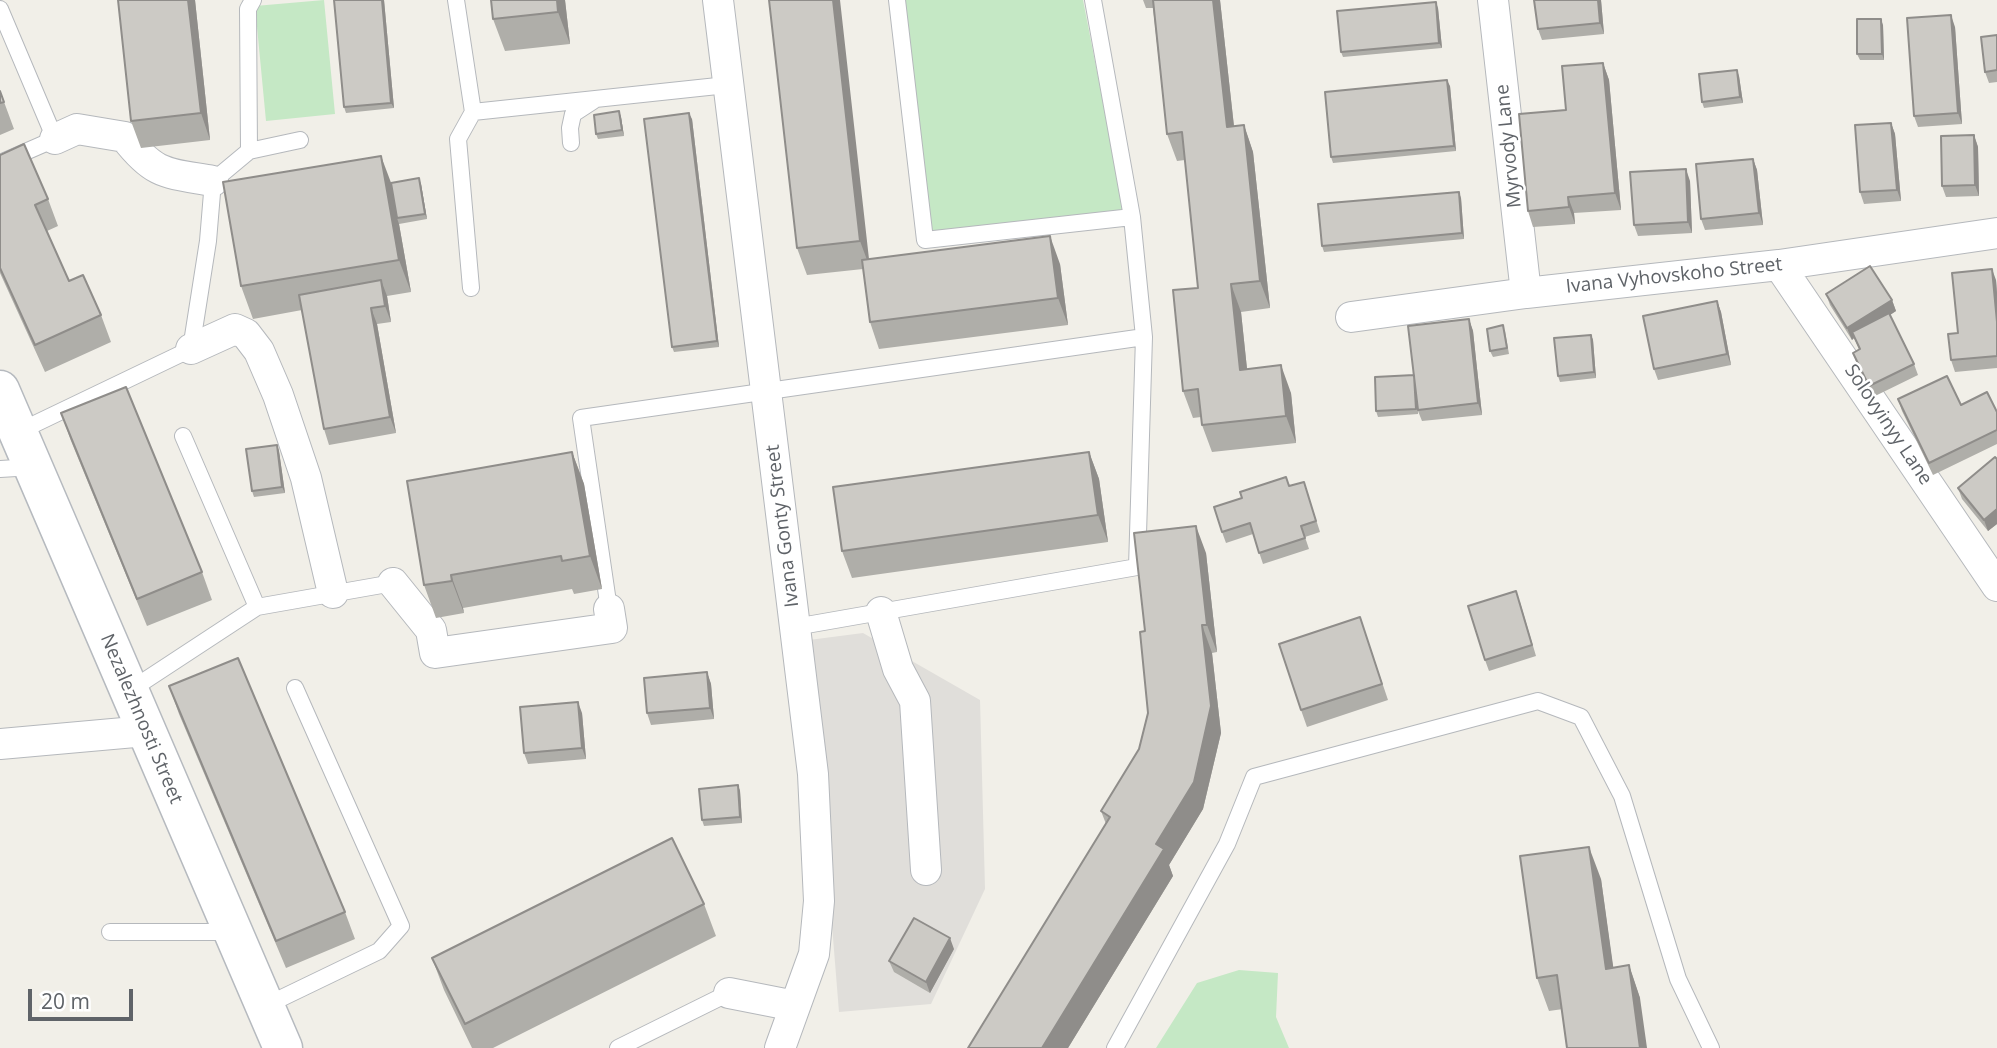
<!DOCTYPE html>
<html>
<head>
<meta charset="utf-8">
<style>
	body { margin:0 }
	#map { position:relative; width:1997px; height:1048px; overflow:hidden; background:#f1efe8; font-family:"Open Sans",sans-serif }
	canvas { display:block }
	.scale { position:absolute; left:28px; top:989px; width:105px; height:32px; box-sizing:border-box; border:4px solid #5f6368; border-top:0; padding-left:9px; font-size:21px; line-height:24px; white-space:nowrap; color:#5f6368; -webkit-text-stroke:5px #fff; paint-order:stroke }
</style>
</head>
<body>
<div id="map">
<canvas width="1997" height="1048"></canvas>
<div class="scale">20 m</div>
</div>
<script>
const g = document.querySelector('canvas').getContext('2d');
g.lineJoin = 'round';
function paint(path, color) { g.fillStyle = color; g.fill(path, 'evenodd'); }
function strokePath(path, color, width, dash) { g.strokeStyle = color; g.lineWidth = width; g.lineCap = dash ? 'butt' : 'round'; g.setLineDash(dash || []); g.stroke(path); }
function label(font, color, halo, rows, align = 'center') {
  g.font = font + ' "Open Sans",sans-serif'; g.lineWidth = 5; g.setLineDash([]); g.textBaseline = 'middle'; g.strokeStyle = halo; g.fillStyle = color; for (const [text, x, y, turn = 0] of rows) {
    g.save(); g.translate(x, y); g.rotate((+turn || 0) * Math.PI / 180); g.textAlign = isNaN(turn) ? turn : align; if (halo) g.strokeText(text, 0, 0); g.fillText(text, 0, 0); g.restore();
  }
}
paint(new Path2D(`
	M863,633L980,700L985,889L931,1004L839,1012L809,640Z`), '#e0deda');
paint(new Path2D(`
	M324,0L335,114L266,121L255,6Z
	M903,0H1083L1124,210L930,233Z
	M1239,970L1278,973L1276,1017L1289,1048H1156L1197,983Z`), '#c5e8c5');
const lane = new Path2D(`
	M456,0L473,112L727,85
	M897,0L925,240L1132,217
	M0,9L55,139L0,163
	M571,143L570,128L573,114L593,101
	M249,151L300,140
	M471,288L458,139L473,112
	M18,432L191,349L208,241L213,181L249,151L248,9L253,0
	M183,436L257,607
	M0,469L33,467
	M609,609L581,418L1144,337L1132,217L1093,0
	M795,627L1137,567L1144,337
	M129,691L257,607L393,583
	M110,932H231
	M265,1006L379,951L401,926L295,688
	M618,1048L729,993
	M1115,1048L1227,844L1254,777L1538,701L1581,717L1622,796L1678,979L1711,1048`);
const street = new Path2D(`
	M718,0L813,774L819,901L814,954L780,1048
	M1493,0L1526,293
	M55,139L77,129L125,137C155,176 167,173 213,181
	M1779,265L1997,586
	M1351,317L1526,293L1779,265L1997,233
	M191,349L235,329L246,334L259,351L278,395L306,478L333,593
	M393,583L431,630L435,653L612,628L609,609
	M881,612L898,669L915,701L926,870
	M0,744L146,731
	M729,993L795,1006`);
const secondary = new Path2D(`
	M0,390L283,1048`);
strokePath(lane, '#b5b8bc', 18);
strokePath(street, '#b5b8bc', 32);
strokePath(secondary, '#b6babf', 41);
strokePath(lane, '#fff', 16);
strokePath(street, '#fff', 30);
strokePath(secondary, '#fff', 38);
paint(new Path2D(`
	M118,0H195L210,140L141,148L131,121Z
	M334,0H384L394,108L346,113L344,107Z
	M491,0H565L570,44L505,51L493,19Z
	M769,0L869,260L1060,264L1068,325L879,349L870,322L863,269L807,275L797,248Z
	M1143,0H1220L1234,126L1244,125L1253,152L1270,308L1241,312L1247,369L1291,393L1296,443L1212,452L1202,425L1201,417L1193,418L1183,391L1198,288L1185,160L1177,161L1167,134L1153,8H1146Z
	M1534,0H1601L1604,34L1542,40L1538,29Z
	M1438,8L1442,48L1343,57L1341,52Z
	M1883,25L1884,60H1860L1857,54Z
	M1955,27L1962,124L1918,127L1914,116Z
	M1997,35V82L1989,83L1985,72Z
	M1603,63L1609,80L1621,210L1574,213L1575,224L1533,227L1528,211L1566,110Z
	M1739,76L1743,103L1704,108L1702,102Z
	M1450,86L1456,151L1333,163L1331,157Z
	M0,91L14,129L0,135Z
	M619,111L621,117L624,136L598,139L596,134Z
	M692,119L719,347L674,352L672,347Z
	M1891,123L1895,134L1901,201L1864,204L1860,192Z
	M1974,135L1978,147L1979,196L1946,197L1942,186Z
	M0,155L48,199L58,226L47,231L69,281L101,315L111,342L45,372L0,273Z
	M1753,159L1757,170L1763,225L1705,230L1701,219Z
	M1690,181L1692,233L1638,236L1634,225Z
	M391,183L421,184L427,219L399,224L411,292L387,296L391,322L377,324L396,433L329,445L324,429L302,310L253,319L241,286Z
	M1461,198L1464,239L1324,252L1322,246Z
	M1996,280L1997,293V368L1955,372L1951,360L1958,333Z
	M1826,294L1892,300L1896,311L1890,315L1914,364L1918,375L1873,397L1857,364L1853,353L1859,349L1854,338L1852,340L1830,305Z
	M1717,301L1721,312L1731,365L1658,380L1654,369Z
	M1469,319L1473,331L1482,415L1422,421L1418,411V414L1378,417L1376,411Z
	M1505,331L1509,354L1493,357L1490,351Z
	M1591,335L1593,340L1596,378L1560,382L1558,376Z
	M1898,399L1961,405L1997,412V444L1933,475L1902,411Z
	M61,413L202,572L212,600L147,626L71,441Z
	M277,445L279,451L285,493L254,497L252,491Z
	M572,452L584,484L602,589L574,594L572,589L463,608L464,613L436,618L424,585Z
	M1089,452L1099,479L1108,542L852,578L842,551Z
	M1997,459V524L1988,531L1962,499L1958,488Z
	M1304,482L1320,532L1305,537L1309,549L1263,564L1253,534L1226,543L1222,532L1289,486Z
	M1206,553L1217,652L1212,653L1221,733L1203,809L1169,865L1173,876L1068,1048H968L1106,824L1101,811L1139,749L1148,713L1145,631Z
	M1520,602L1536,656L1489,671L1485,660Z
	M1360,617L1388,700L1307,727L1301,710Z
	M707,672L711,684L714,719L651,725L647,713Z
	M169,686L345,912L355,939L286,968L179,714Z
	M582,713L586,759L528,764L524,753Z
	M738,785L740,791L742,823L704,826L702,820Z
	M1601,879L1613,968L1629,965L1640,998L1549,1011L1537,978Z
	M704,904L716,936L493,1048H472L444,990L432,958Z
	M954,949L930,993L894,972L889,961Z`), '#afaea9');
paint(new Path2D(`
	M188,0H195L210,140L201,113Z
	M382,0H384L394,108L391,103Z
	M557,0H565L570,44L558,12Z
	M833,0H840L870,268L860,241Z
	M1213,0H1220L1237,154L1227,127Z
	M1598,0H1601L1604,34L1600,23Z
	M1436,2L1438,8L1442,48L1439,43Z
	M1951,15L1955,27L1962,124L1958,113Z
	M1881,19L1883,25L1884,60L1882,54Z
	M1603,63L1609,80L1621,210L1615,193Z
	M1737,70L1739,76L1743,103L1740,97Z
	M1447,80L1450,86L1456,151L1454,146Z
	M619,111L621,117L624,136L622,130Z
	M689,113L692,119L719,347L717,341Z
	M1891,123L1895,134L1901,201L1897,190Z
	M1244,125L1253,152L1270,308L1260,281Z
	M1974,135L1978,147L1979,196L1975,185Z
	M381,156L393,188L397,218L399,224L411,292L399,260Z
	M1753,159L1757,170L1763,225L1759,213Z
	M1686,169L1690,181L1692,233L1688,222Z
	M419,178L421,184L427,219L425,214Z
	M1459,192L1461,198L1464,239L1462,233Z
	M1568,197L1574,213L1575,224L1569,207Z
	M1050,236L1060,264L1068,325L1058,298Z
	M1992,269L1996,280L1997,293V322Z
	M381,280L387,296L391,322L385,306Z
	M1231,284L1241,312L1250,397L1240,370Z
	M1892,300L1896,311L1855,338L1852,332L1854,338L1852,340L1847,328Z
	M1717,301L1721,312L1731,365L1727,354Z
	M371,308L377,324L396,433L390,417Z
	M1469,319L1473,331L1482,415L1478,403Z
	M1591,335L1593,340L1596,378L1594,372Z
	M1281,365L1291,393L1296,443L1286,416Z
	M277,445L279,451L285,493L282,487Z
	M572,452L584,484L602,589L590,556Z
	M1089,452L1099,479L1108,542L1098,515Z
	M1997,509V524L1988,531L1984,520Z
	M1196,526L1206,553L1217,652L1207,625Z
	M451,575L463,608L464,613L452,581Z
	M1202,625L1212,653L1221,733L1203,809L1169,865L1173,876L1068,1048H1042Z
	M707,672L711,684L714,719L710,708Z
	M578,702L582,713L586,759L582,748Z
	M738,785L740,791L742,823L740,817Z
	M1589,847L1601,879L1618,1001L1606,969Z
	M950,938L954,949L930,993L926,982Z
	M1629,965L1640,998L1647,1048H1640Z`), '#8f8d8a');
const building = new Path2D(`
	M118,0H188L201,113L131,121Z
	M334,0H382L391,103L344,107Z
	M491,0H557L558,12L493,19Z
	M769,0H833L860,241L797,248Z
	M1153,0H1213L1227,127L1244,125L1260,281L1231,284L1240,370L1281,365L1286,416L1202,425L1198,389L1183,391L1173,290L1198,288L1182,132L1167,134Z
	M1534,0H1598L1600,23L1538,29Z
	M1436,2L1439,43L1341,52L1337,11Z
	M1951,15L1958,113L1914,116L1907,18Z
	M1857,19H1881L1882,54H1857Z
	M1997,35V70L1985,72L1981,37Z
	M1603,63L1615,193L1568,197L1569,207L1528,211L1519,114L1566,110L1562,66Z
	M1737,70L1740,97L1702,102L1699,74Z
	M1447,80L1454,146L1331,157L1325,92Z
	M0,91L4,102L0,103Z
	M619,111L622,130L596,134L594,115Z
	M689,113L717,341L672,347L644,119Z
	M1891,123L1897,190L1860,192L1855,125Z
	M1974,135L1975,185L1942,186L1941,136Z
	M24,144L48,199L35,205L69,281L83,275L101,315L35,345L0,268V155Z
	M381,156L399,260L241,286L223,182Z
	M1753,159L1759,213L1701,219L1696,164Z
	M1686,169L1688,222L1634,225L1630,172Z
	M419,178L425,214L397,218L391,183Z
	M1459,192L1462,233L1322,246L1318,204Z
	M1050,236L1058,298L870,322L862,260Z
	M1870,266L1892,300L1847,328L1826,294Z
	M1992,269L1997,322V356L1951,360L1948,334L1958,333L1952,273Z
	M381,280L385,306L371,308L390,417L324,429L299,295Z
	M1717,301L1727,354L1654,369L1643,316Z
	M1889,313L1914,364L1869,386L1853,353L1860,349L1852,332Z
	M1469,319L1478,403L1418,410L1408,326Z
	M1503,325L1507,348L1490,351L1487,329Z
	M1591,335L1594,372L1558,376L1554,338Z
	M1414,375L1416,409L1376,411L1375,377Z
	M1947,376L1961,405L1987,392L1997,412V430L1929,463L1898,399Z
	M126,387L202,572L137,599L61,413Z
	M277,445L282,487L252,491L246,449Z
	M572,452L590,556L562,561L561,556L451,575L452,581L424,585L407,481Z
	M1089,452L1098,515L842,551L833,487Z
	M1995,457L1997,459V509L1984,520L1958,488Z
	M1286,477L1289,486L1304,482L1316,521L1301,526L1305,538L1259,553L1250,523L1222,532L1214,507L1242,498L1240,492Z
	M1196,526L1207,625H1202L1211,706L1194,782L1156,844L1164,849L1042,1048H968L1110,817L1101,811L1139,749L1148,713L1140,632L1145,631L1134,533Z
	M1516,591L1532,645L1485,660L1468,606Z
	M1360,617L1382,684L1301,710L1279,644Z
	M238,658L345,912L276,941L169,686Z
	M707,672L710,708L647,713L644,678Z
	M578,702L582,748L524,753L520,707Z
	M738,785L740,817L702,820L699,789Z
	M672,838L704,904L465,1024L432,958Z
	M1589,847L1606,969L1629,965L1640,1048H1567L1557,975L1537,978L1520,856Z
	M914,918L950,938L926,982L889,961Z`);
paint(building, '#cccac5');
strokePath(building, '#8f8d8a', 2);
label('19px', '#5f6368', '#fff', [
	["Myrvody Lane",1509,146,-96],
	["Ivana Vyhovskoho Street",1674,276,-6],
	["Solovyinyy Lane",1888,425,56],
	["Ivana Gonty Street",783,526,-97],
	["Nezalezhnosti Street",141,719,67]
]);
</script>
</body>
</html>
